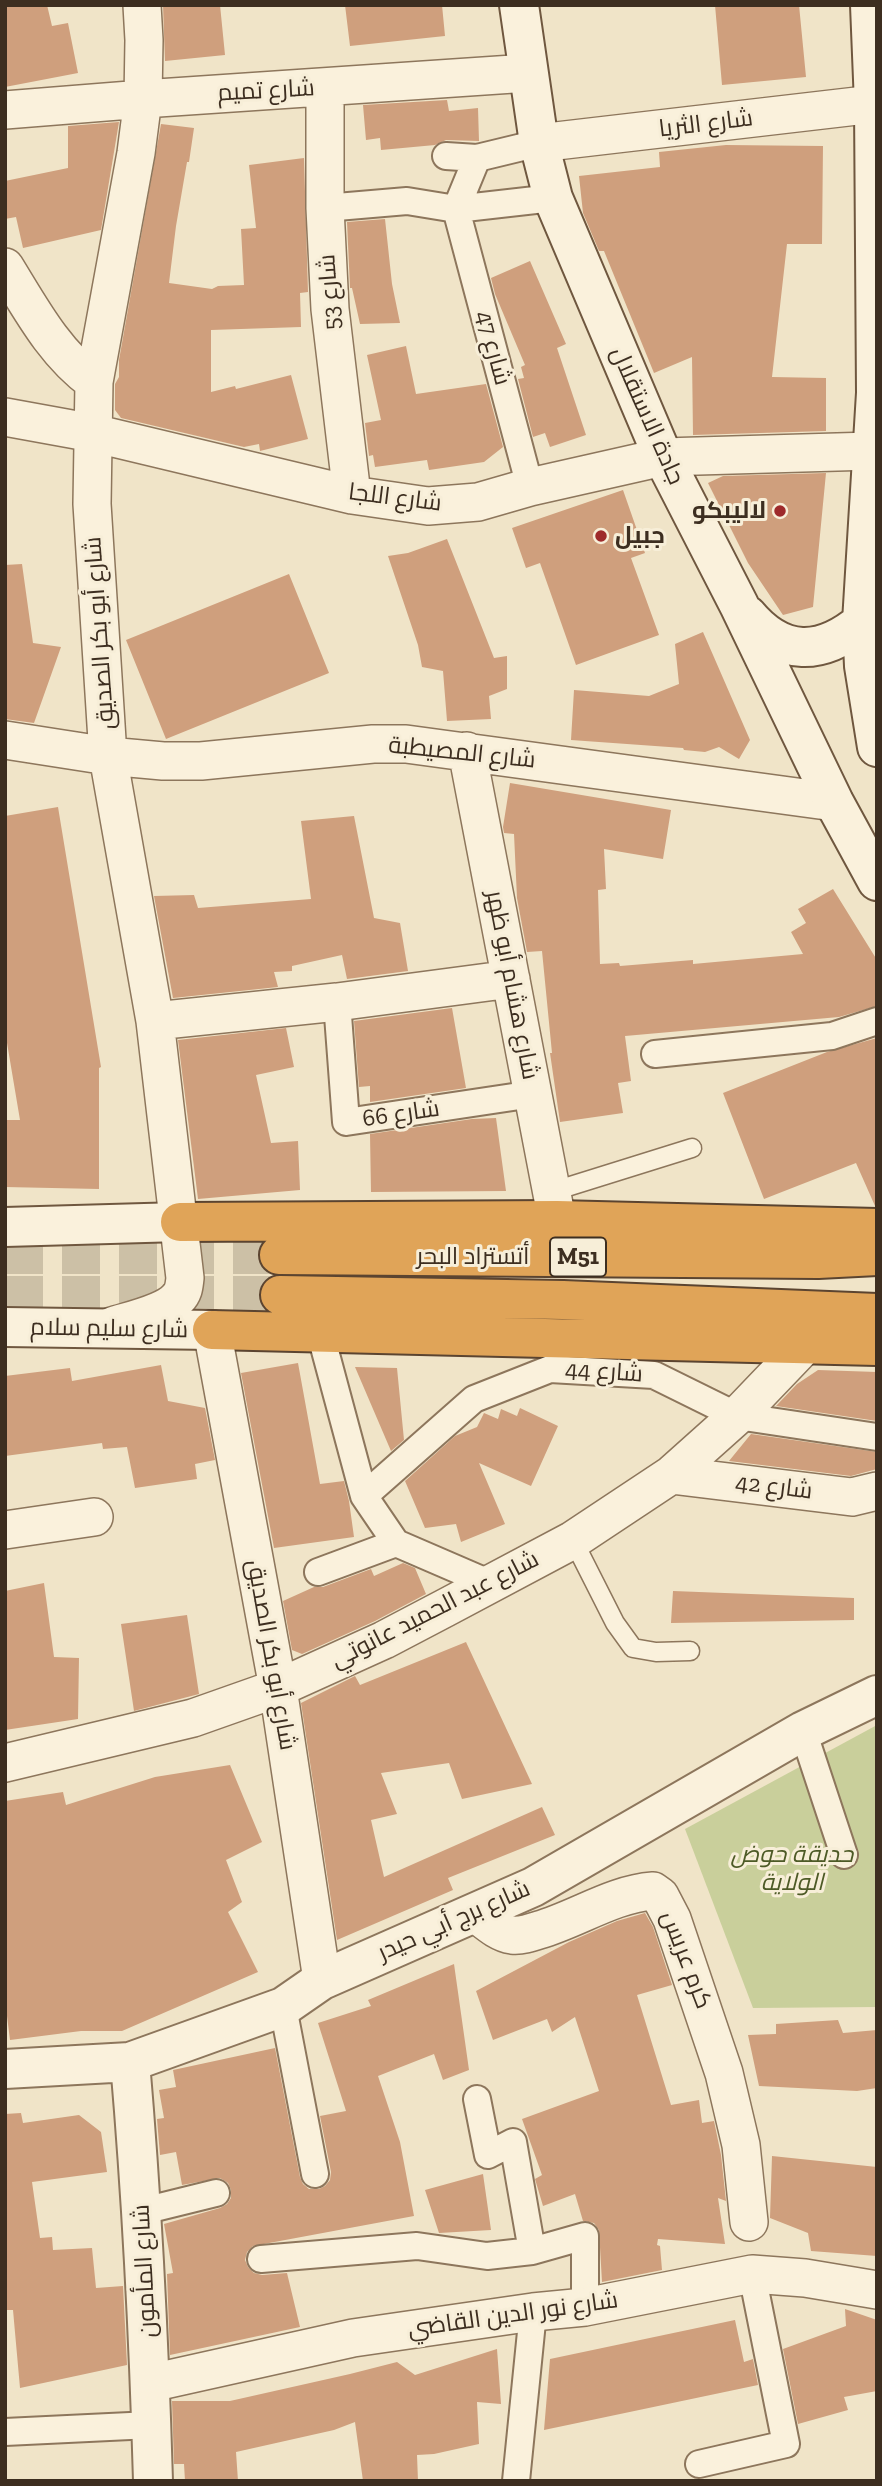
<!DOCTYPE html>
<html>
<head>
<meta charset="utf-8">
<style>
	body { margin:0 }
	#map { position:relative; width:882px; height:2486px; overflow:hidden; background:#f0e4c8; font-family:"Zilla Slab",serif }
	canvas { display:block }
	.frame { position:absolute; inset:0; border:7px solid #3d2e20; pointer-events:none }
</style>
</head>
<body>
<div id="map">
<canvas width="882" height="2486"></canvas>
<div class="frame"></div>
</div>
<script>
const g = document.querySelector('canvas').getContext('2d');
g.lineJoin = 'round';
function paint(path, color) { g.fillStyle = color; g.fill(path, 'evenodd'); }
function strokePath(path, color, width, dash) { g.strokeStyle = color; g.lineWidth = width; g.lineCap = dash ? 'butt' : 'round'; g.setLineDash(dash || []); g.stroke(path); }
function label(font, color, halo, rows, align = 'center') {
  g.font = font + ' "Zilla Slab",Cairo,serif'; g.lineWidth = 6; g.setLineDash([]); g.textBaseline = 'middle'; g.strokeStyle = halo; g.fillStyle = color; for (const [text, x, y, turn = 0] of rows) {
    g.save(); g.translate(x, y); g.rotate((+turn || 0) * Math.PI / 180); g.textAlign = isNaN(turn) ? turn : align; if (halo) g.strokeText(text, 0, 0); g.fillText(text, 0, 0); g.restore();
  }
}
paint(new Path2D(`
	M877,1725V2007L753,2008L685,1829Z`), '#c9cf9b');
paint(new Path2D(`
	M5,5H47L52,26L68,23L78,73L5,87Z
	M163,5H220L225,55L165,61Z
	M345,5H442L445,36L350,46Z
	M715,5H799L806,77L722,85Z
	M447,100L449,111L478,108L479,141L446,140L435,145L381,150L380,138L366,140L363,105Z
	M119,122L101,230L23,248L16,217L5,219V181L68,168V126Z
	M161,124L194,128L189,162H187L176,226L169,283L212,289L218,286L244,285L241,229L256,228L249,165L304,158L308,292L300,293L301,327L211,330V392L235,386L236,389L291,375L308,439L260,451L259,444L244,447L121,418L115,410V384L119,377V360Z
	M726,145L823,146L822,244H787L772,377L826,378V431L693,435L692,357L654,373L604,251H599L583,213L579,176L660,167L659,152Z
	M385,219L392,284L400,323L360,324L352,288H350L347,222Z
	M530,261L566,344L557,348L586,435L550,447L545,433L533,437L518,379L524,378L521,367L525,365L495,294L491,278Z
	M406,346L416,394L486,384L503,447L484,462L429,470L427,460L375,467L373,455L369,456L365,423L381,420L367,355Z
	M826,473L813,607L783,615L748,563L708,483L723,476Z
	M623,490L645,553L631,558L659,635L576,665L540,563L526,568L512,528Z
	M447,539L494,658L507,656V689L489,696L491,719L447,721L443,671L422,667L418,645L388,556L408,553Z
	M22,564L33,643L61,647L34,723L5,719V565Z
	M289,574L329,673L166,739L126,640Z
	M703,632L750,740L739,759L719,747L705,752L684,750L683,748L571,740L574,690L649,696L679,684L675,644Z
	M510,783L671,810L663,859L604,849L606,889L598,890L600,964L619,963L620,966L693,960V964L803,954L791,932L806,923L798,909L833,889L877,960V1006L839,1017L625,1036L631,1081L618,1083L623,1113L560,1122L550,1053H552L542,951L527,952L517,898L514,834L504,833L503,827Z
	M58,807L101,1067L99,1068V1189L5,1187V1120H20L5,1031V816Z
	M354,816L374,918L400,923L408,971L347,979L342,955L292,966V971L274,972L278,987L173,998L154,896L194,895L198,908L311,899L301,821Z
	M452,1008L466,1088L370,1102V1086L359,1087L354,1021Z
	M286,1028L294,1067L256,1075L271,1143L298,1141L300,1190L198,1199L178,1040Z
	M877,1038V1206H875L856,1163L764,1199L723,1093L827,1052Z
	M496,1118L506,1191L371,1192L370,1134L472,1119Z
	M298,1363L320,1484L344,1481L349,1501L354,1537L274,1548L241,1373Z
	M161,1365L168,1401L205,1408L215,1460L195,1464L197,1479L135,1488L127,1447L103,1449L102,1443L5,1456V1376L70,1368L72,1381Z
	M355,1367L397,1368L404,1440L391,1451Z
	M818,1370L877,1372V1421L776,1406L797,1384Z
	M520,1408L558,1426L531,1486L479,1463L505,1524L461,1542L456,1524L425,1528L405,1481L455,1436L477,1427L484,1413L498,1419L501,1409L517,1416Z
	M751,1434L877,1452V1469L851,1476L729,1461Z
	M403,1563L415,1568L426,1594L375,1621L302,1654L292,1650L283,1601L314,1587H323L371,1569L374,1576Z
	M44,1583L54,1657L79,1658L78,1719L5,1730V1591Z
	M673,1591L854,1598V1620L671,1623Z
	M187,1615L199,1694L134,1711L121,1624Z
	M466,1642L532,1784L462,1799L449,1763L381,1773L397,1814L371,1820L384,1877L542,1807L555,1835L448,1878L453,1890L337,1940L301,1703L355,1676L360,1685Z
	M230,1765L262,1842L226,1860L242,1902L228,1912L258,1972L122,2031H81L10,2040L5,2000V1801L63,1792L66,1805L155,1777Z
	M645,1913L653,1927L672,1985L637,1995L671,2105L699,2100L702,2123L714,2121L721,2155L726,2201L718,2198L725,2244L658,2239L657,2245L660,2246L662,2270L602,2282L599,2230L594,2223L583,2221L575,2194L543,2206L535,2179L542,2175L522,2119L599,2091L575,2017L552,2032L547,2019L493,2040L476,1991L569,1942L617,1921Z
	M454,1964L469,2070L443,2080L434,2054L378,2076L400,2142L414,2216L253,2246L247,2252L245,2260L248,2267L254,2273L262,2275L287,2273L300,2327L170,2355L167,2274L173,2273L164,2224L220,2208L227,2204L231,2198V2190L228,2183L220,2178L182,2185L176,2152L160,2155L157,2119L164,2118L159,2090L176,2087L173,2070L275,2048L300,2177L303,2184L309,2189H319L325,2186L330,2180L331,2172L320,2116L346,2111L318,2023L371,2006L368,2000Z
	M838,2020L843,2033L877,2030V2088L857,2091L759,2086L748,2035L776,2034V2024Z
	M21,2113L23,2123L79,2115L101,2132L107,2172L32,2182L40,2238L52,2237L53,2250L92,2248L96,2288L123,2286L127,2365L20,2388L13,2310H5V2114Z
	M772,2156L877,2167V2256L811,2251L808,2233L770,2218Z
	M483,2174L491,2230L439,2233L425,2190Z
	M845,2309L877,2320V2391L844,2397L848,2410L798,2424L783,2349L846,2326Z
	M735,2320L744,2362L753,2359L758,2385L544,2430L550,2359Z
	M497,2349L501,2404L477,2402L479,2444L434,2454L417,2455L418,2481H363L355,2422L334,2430L236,2452L238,2481H185L184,2464H174L172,2401H230L350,2374L397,2362L415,2375Z`), '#cf9f7d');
strokePath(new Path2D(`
	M5,1255H279
	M5,1295H280`), '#ccc0a6', 38, [38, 19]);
const service = new Path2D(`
	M551,1192L692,1148
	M573,1540L615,1623L633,1648L656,1652L690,1651`);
const pedestrian = new Path2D(`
	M446,156L477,158L539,143
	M477,158L456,209L530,487
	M325,208L407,201L456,209L553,198
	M337,1002L346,1122L533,1094
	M655,1054L832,1036L877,1021
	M320,1332L364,1496L474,1399L550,1369L654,1375L737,1416L877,1437
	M364,1496L396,1543L491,1584
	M318,1572L396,1543
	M803,1731L844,1855
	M283,2007L315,2174
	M477,2099L488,2155L513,2142L532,2251
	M143,2211L216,2193
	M261,2259L417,2246L487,2256L532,2251L585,2236V2307
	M5,2432L151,2425
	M699,2464L786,2444L752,2274
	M516,2481L533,2312`);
const minor = new Path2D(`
	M325,88V208L330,309L352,495
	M5,110L143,99L528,73
	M539,143L874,104
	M5,267C31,309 54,353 94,382
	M5,417L93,433L352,495L428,506L478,502L530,487L663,457L872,451
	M5,740L108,756L163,761H201L373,744H406L834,802
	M467,751L557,1220
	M155,1021L337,1002L511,979
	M112,1326C130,1320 166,1313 178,1298C184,1292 184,1286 185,1278L155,1021L108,756L92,504L94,382L136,153L143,99L144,40L142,5
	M212,1330L278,1688L322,1980
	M671,1475L852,1497L877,1491
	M5,1530L94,1517
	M5,1763L193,1718L278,1688L384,1640L445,1608L573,1540L671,1475L737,1416L805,1345
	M475,1913C486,1921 498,1933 512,1935C521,1936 530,1933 539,1930C577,1919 613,1894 653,1891L660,1896L672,1919L724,2073L741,2145L749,2222
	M151,2383L353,2338L533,2312L585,2307L752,2274L805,2278L877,2290`);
const tertiary = new Path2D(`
	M130,2062C142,2201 149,2341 153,2481
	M5,2069L130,2062L283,2007L322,1980L533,1887L803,1731L877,1695`);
const secondary = new Path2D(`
	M519,5L539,143L553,198L663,457L739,605L834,802L877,881
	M870,5L874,104L876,393L862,622L864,666L877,747
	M747,615C782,657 821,656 862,622
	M5,1227L180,1222
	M5,1327L212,1330`);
const motorway = new Path2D(`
	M180,1222L557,1220L877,1228
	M279,1255L818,1259L877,1256
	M280,1295L563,1300L877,1313
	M212,1330L877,1346`);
strokePath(service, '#8d765c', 21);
strokePath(pedestrian, '#8d765c', 30);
strokePath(minor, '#8d765c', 40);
strokePath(tertiary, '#8d765c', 42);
strokePath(secondary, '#6f573f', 42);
strokePath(motorway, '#5b4430', 42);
strokePath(service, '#faf1dc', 18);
strokePath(pedestrian, '#faf1dc', 26);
strokePath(minor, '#faf1dc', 37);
strokePath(tertiary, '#faf1dc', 38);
strokePath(secondary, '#faf1dc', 38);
strokePath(motorway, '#e0a458', 38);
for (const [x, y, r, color] of [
	[780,511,7,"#9e2a2b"],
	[601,536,7,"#9e2a2b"]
]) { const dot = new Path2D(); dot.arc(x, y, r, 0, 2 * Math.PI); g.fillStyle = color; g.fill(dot); strokePath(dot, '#f7eed8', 2.5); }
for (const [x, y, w] of [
	[578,1257,56]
]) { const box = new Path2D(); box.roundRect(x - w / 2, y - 19.5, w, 39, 5); g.fillStyle = '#f7eed8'; g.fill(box); strokePath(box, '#3d2e20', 2); }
label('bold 23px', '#3d2e20', null, [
	["M51",578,1257]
]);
label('24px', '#3d2e20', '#f7eed8', [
	["شارع تميم",266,91,-3],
	["شارع الثريا",706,124,-7],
	["شارع 53",330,292,-94],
	["شارع 47",493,348,75],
	["جادة الاستقلال",647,416,66],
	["شارع اللجا",395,498,7],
	["شارع أبو بكر الصديق",100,633,-94],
	["شارع المصيطبة",462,753,6],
	["شارع هشام أبو ظهر",512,985,79],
	["شارع 66",401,1114,-8],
	["أتستراد البحر",473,1257],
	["شارع سليم سلام",109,1329,1],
	["شارع 44",604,1372,4],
	["شارع 42",774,1487,7],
	["شارع عبد الحميد عانوتي",435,1610,-27],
	["شارع أبو بكر الصديق",271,1655,80],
	["شارع برج أبي حيدر",454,1921,-24],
	["كرم عريس",686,1960,69],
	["شارع المأمون",145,2271,-93],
	["شارع نور الدين القاضي",513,2315,-8]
]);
label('bold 24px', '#3d2e20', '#f7eed8', [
	["لاليبكو",766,511],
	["جبيل",615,536,"left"]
], 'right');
label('italic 24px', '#4d5a26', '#f7eed8', [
	["حديقة حوض",792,1855],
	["الولاية",792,1883]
]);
</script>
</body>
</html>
